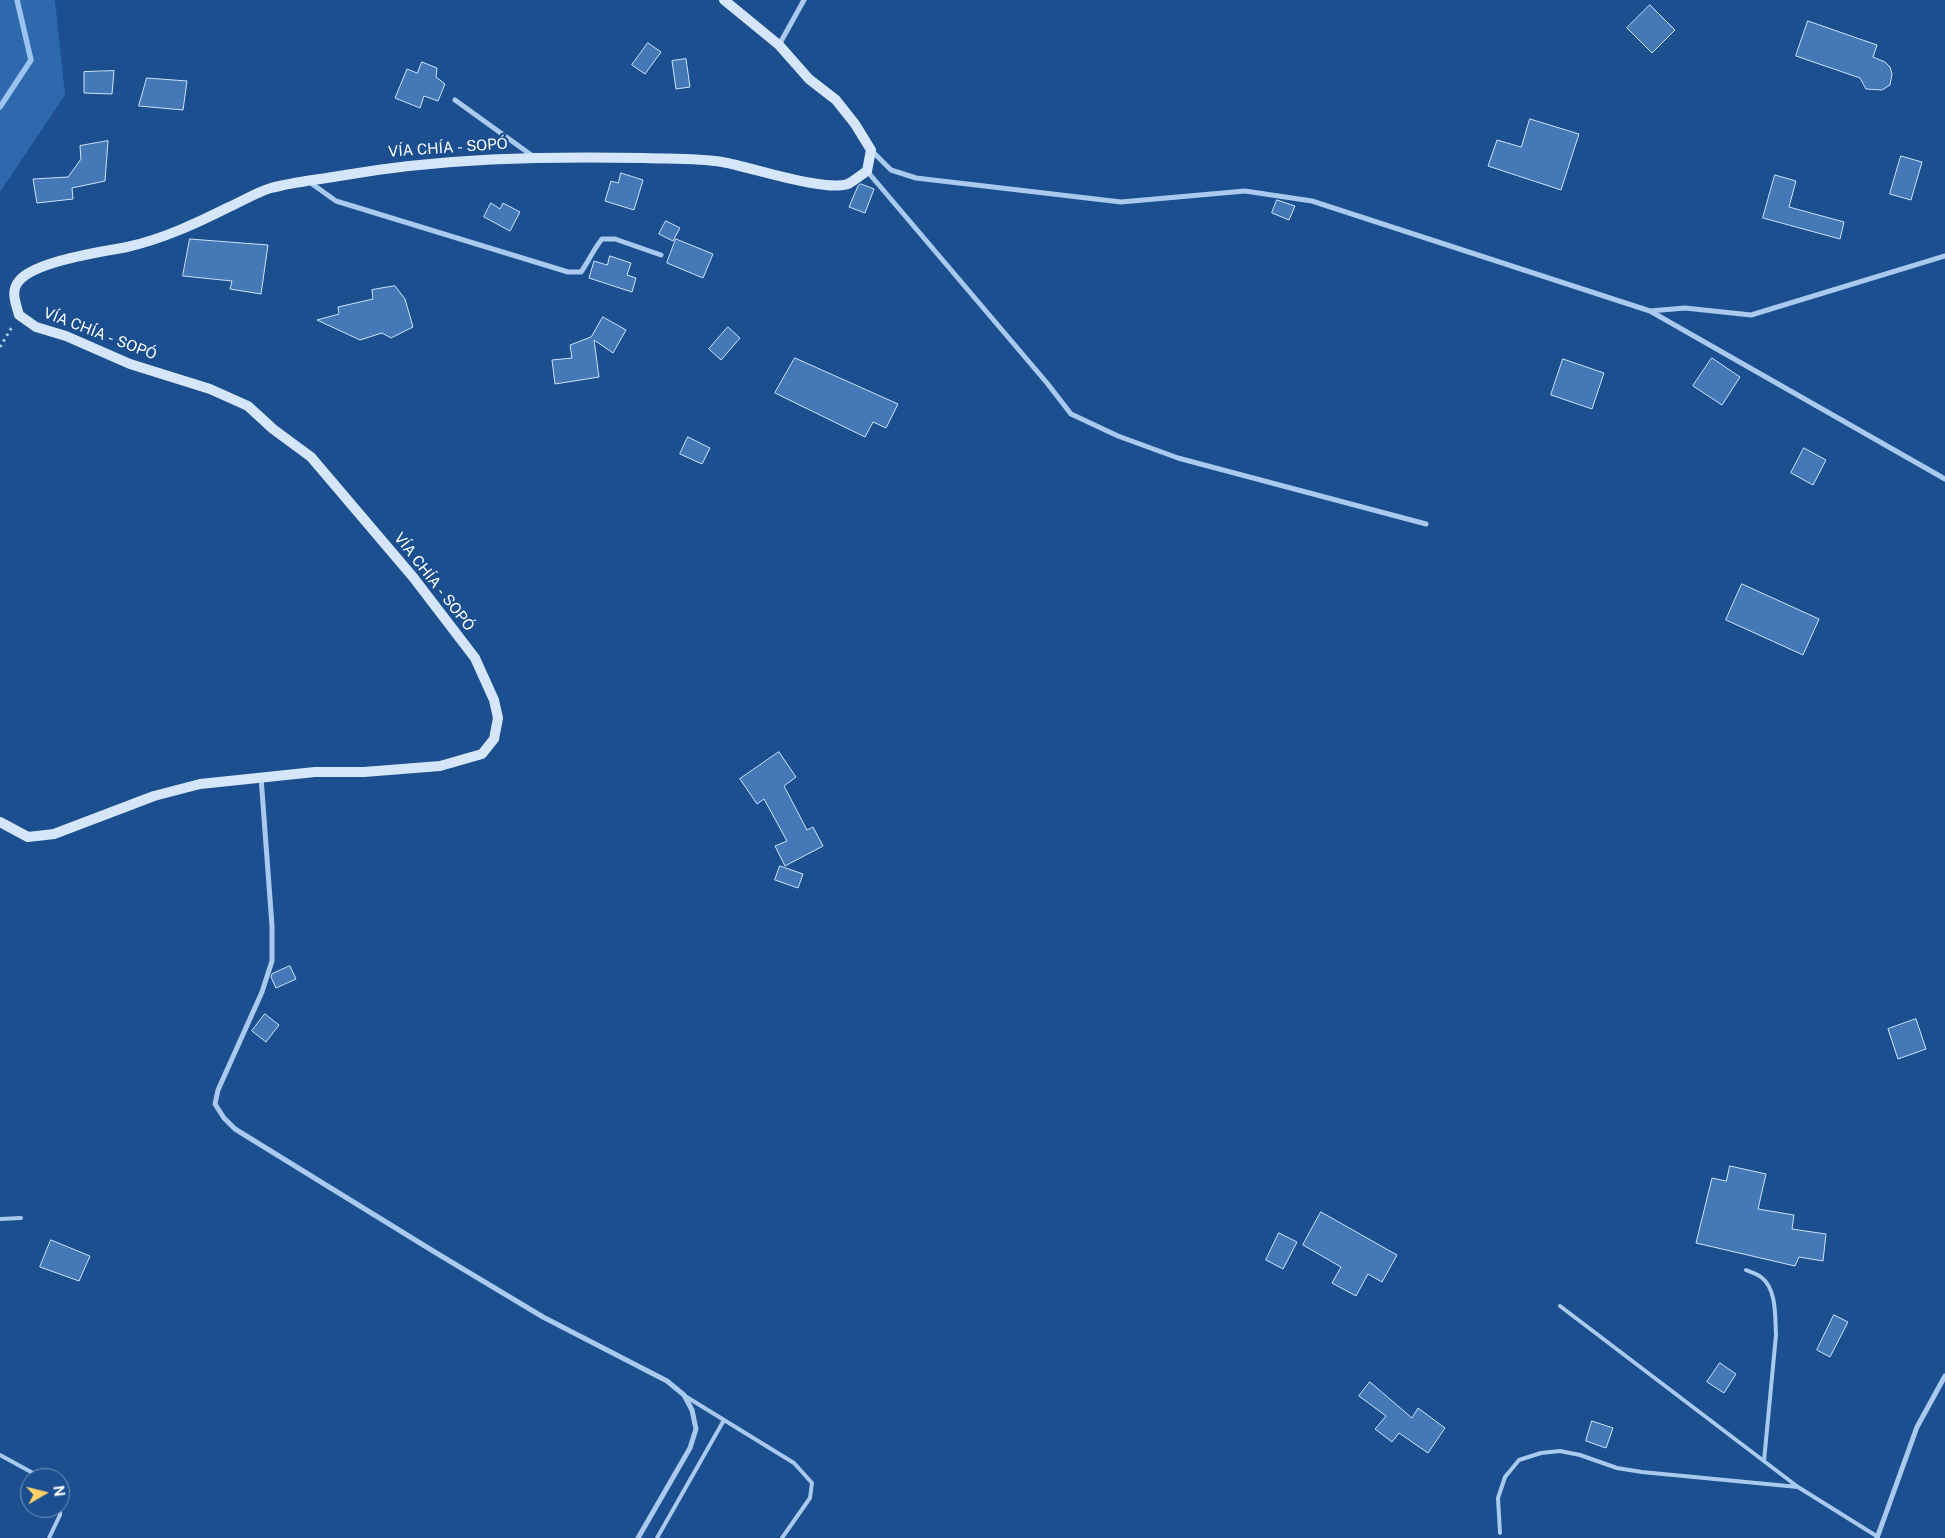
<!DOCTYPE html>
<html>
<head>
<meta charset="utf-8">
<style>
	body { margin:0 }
	#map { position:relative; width:1945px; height:1538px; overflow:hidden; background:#1b4f8f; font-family:"Public Sans",sans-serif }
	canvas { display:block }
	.north { position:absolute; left:20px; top:1468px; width:50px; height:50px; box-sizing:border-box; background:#1b4f8f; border:1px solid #7695bc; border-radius:50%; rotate:82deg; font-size:14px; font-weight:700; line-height:20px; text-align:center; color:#fff }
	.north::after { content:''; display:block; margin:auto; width:18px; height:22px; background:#ffd166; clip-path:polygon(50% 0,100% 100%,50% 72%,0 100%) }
</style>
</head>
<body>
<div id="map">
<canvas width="1945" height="1538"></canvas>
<div class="north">N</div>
</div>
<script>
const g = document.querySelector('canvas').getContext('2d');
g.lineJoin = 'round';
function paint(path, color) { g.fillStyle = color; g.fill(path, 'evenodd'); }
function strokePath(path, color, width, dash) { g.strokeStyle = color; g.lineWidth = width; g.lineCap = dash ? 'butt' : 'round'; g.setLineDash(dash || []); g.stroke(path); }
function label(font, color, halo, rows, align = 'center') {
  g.font = font + ' "Public Sans",sans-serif'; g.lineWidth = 4.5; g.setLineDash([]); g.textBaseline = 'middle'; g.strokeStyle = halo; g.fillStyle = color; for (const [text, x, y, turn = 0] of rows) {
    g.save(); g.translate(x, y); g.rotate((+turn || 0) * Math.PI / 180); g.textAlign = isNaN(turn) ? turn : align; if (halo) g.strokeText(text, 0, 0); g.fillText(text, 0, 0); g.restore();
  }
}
paint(new Path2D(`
	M0,0H55L65,95L0,192Z`), '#2e69ad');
strokePath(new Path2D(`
	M0,107L31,60L17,0`), '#9cc4f0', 5.5);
const building = new Path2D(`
	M1650,5L1675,30L1652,53L1627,28Z
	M1808,21L1877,45L1873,57L1885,62L1890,67L1892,74L1890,85L1882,90L1866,89L1860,78L1796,56Z
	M648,43L661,52L645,74L632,65Z
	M686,59L690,87L676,89L672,61Z
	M422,62L437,68L436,77L445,84L438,101L424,96L420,108L395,98L407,69L417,73Z
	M114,71L112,94L84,93V72Z
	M147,78L187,81L183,110L139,106Z
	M1530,119L1579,134L1561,190L1488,166L1497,140L1521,147Z
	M108,141L105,181L72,188L73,199L37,203L33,179L68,177L81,159L80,146Z
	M1901,156L1922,162L1911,200L1890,194Z
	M621,173L643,180L634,210L605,201L611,181L618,183Z
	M1775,175L1796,181L1789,207L1844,222L1840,239L1763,218Z
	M861,184L874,189L865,213L849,207L858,186Z
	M1277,200L1295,206L1289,220L1272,213Z
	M491,203L500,209L503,203L520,212L510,231L484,217Z
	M666,221L680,228L673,241L659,234Z
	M190,239L268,245L261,294L230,289L232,281L183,276Z
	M676,239L713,254L703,278L667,263Z
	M610,256L631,263L627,275L636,278L632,292L589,278L594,261L607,265Z
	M395,286L405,299L413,327L391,338L382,333L360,340L317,320L339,314L338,307L373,299L372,290Z
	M603,317L626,330L613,353L594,340L599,377L555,384L552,360L572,358L570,345L591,337Z
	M728,327L740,338L721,360L709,349Z
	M795,358L898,404L886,428L873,422L865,437L775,393Z
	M1712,358L1740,377L1722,405L1693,386Z
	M1563,359L1604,373L1592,409L1551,395Z
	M688,437L710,448L702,464L680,454Z
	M1804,448L1826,460L1813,485L1791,473Z
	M1742,584L1819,619L1803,655L1726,620Z
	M779,752L796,777L784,786L807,830L813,827L823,846L785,866L775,846L787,841L764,799L757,804L740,779Z
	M780,866L803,874L798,888L775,880Z
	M290,966L296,979L276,988L271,977L272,974Z
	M265,1014L279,1025L266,1042L252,1031Z
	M1916,1019L1926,1049L1898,1059L1888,1029Z
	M1730,1166L1766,1174L1758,1209L1794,1215L1792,1229L1826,1234L1823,1261L1799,1257L1795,1266L1696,1243L1712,1178L1726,1181Z
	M1321,1212L1397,1255L1382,1282L1368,1274L1356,1296L1332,1283L1341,1267L1303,1245Z
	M1279,1233L1297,1242L1283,1269L1266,1260Z
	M51,1240L90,1256L79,1281L40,1267Z
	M1834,1315L1848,1322L1830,1357L1817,1350Z
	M1720,1363L1736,1374L1724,1393L1707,1382Z
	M1370,1382L1412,1418L1418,1408L1445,1428L1428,1453L1399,1433L1392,1442L1375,1429L1386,1416L1359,1396Z
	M1592,1421L1613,1428L1606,1448L1586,1441Z`);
paint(building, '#4478b7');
strokePath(building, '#cfe3fa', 1);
strokePath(new Path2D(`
	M0,347L12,327`), '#a9c9ee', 3, [2.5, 4]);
strokePath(new Path2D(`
	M0,1219L21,1218
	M1746,1270C1751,1272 1757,1274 1761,1277C1777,1289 1775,1317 1776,1335L1764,1461
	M1560,1306L1798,1487L1878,1537
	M685,1396L794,1463L812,1483L810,1498L782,1538
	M0,1455L42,1478
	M1500,1533L1498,1498L1505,1477L1519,1460L1541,1453L1560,1451L1580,1455L1617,1468L1642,1472L1798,1487
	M49,1538L60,1515V1508
	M657,1538L724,1420`), '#a9c9ee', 4);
strokePath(new Path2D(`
	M779,45L804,0
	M455,100L534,157
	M872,151L891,170L916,178L1121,202L1245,191L1312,201L1650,311L1945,479
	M867,171L1047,383L1071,414L1118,436L1178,458L1426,524
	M308,181L336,201L568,272H581C589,261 593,250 602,239H615L661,255
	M1650,311L1685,308L1751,315L1945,256
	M261,777L272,926V961L262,992L218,1090L215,1104L224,1118L235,1129L433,1251L543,1317L667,1381L684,1395L692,1410L696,1429L690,1448L638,1538
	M1877,1538L1917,1427L1945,1376`), '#a9c9ee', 5);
strokePath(new Path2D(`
	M0,822L28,837L54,834L154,796L200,784L315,772H364L440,766L482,754L494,739L498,718L494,700L475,658L413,577L311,457L273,429L248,406L210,389L130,364L66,336L36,327L19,315C16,304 10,291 19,281C35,261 102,252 127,247C163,239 197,223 229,207C243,201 257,192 271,188C293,182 316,180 339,176C442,158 540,156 645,158C670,159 698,158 722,162C751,167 824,192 848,184C854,181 861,175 867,171L871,150L855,124L836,100L809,79L779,45L724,0`), '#d6e6fa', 10);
label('15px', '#fff', '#1b4f8f', [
	["VÍA CHÍA - SOPÓ",448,148,-4],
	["VÍA CHÍA - SOPÓ",100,334,21],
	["VÍA CHÍA - SOPÓ",434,582,52]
]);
</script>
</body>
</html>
